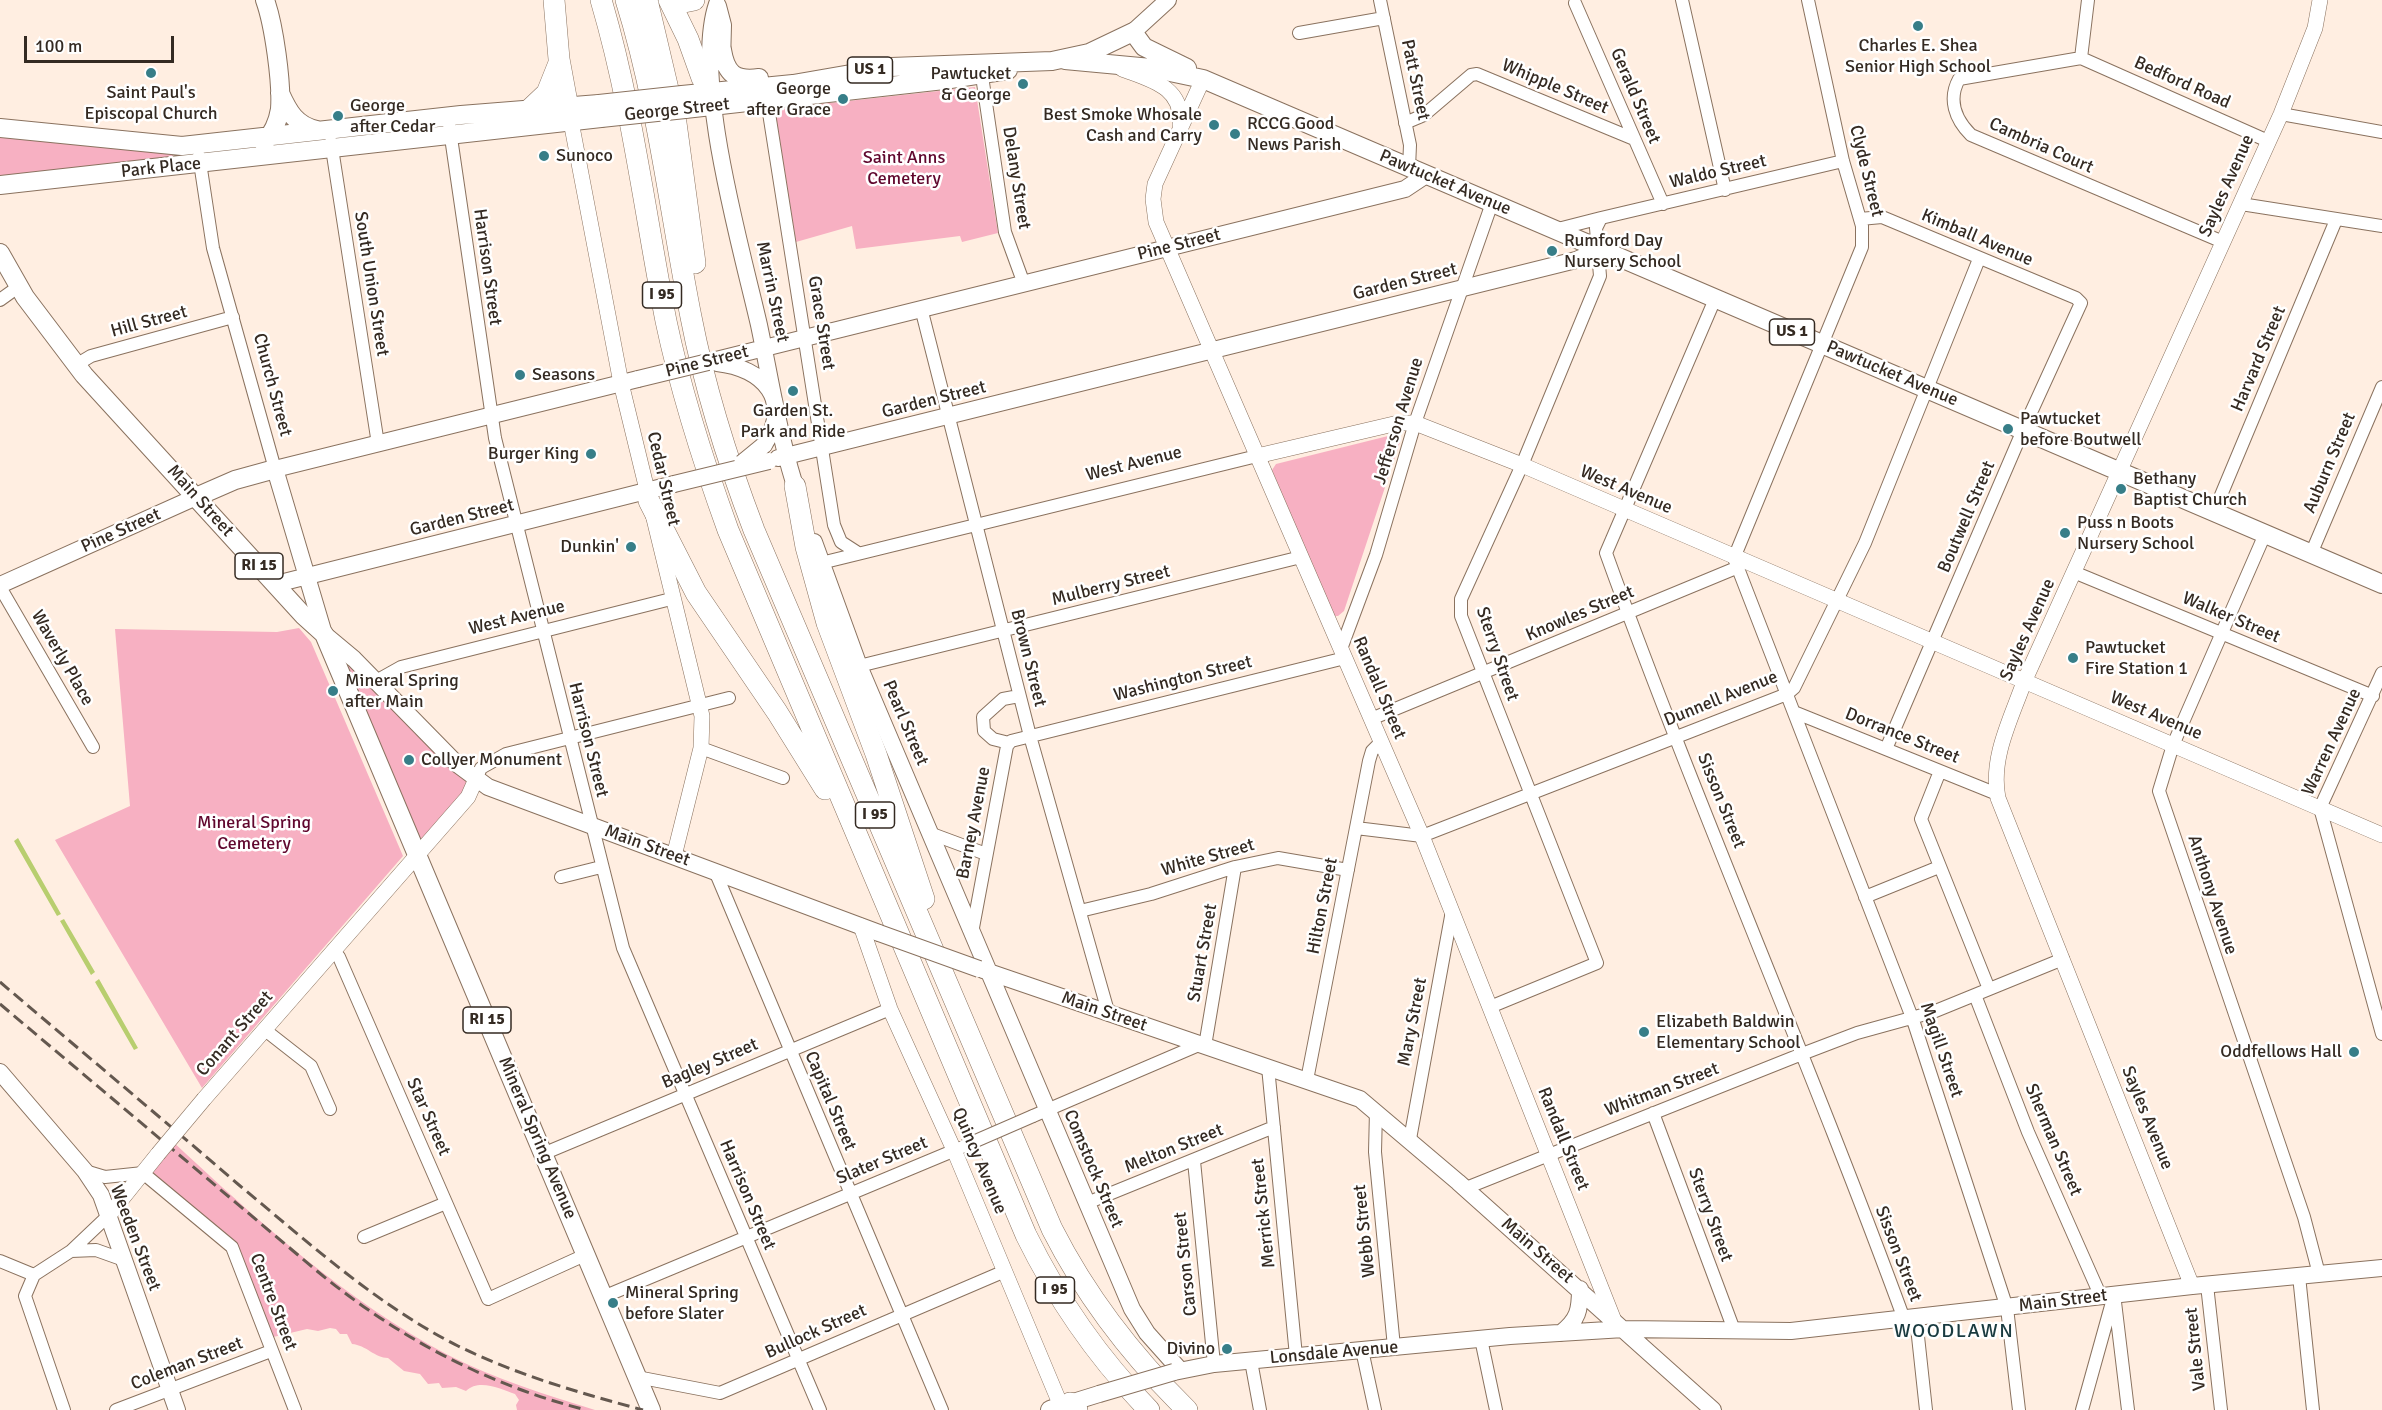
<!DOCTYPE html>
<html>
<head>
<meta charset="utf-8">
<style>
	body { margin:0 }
	#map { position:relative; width:2382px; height:1410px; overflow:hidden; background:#ffeee1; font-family:Signika,sans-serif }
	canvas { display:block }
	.scale { position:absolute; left:24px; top:36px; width:150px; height:27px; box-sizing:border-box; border:3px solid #342a22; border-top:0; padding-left:8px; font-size:18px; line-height:21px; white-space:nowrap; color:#342a22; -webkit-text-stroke:4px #fff; paint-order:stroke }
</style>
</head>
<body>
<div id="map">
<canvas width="2382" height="1410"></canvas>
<div class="scale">100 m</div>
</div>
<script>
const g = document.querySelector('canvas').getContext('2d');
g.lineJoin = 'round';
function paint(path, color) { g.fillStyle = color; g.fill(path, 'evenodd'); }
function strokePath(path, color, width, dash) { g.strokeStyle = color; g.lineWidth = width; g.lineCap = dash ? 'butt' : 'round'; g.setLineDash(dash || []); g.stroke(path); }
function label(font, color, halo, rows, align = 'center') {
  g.font = font + ' Signika,sans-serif'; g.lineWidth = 5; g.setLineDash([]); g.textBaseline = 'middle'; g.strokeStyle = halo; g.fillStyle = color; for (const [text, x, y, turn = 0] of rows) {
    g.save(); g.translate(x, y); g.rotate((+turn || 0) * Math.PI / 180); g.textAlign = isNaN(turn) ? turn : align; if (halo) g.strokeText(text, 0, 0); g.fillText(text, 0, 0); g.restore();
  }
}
paint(new Path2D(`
	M975,87L998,233L962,242L960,236L856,249L852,226L796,242L775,109Z
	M0,136L169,152L173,155V158L0,177Z
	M1396,434L1401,439L1344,611L1338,616H1332L1272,470L1276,464Z
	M299,628L311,642L403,856L202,1088L55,840L130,806L115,629L277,632Z
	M328,637L475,776L421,852Z
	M170,1139C257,1220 345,1301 450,1356C495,1379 547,1395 595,1410H517L516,1405L519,1400L515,1394C501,1389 479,1378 466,1391L456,1387L442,1388L439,1383L428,1384L420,1374L404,1371L388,1358C375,1358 366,1345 352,1344L347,1334H340L336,1329L330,1328L318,1331L307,1329L269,1338L238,1259L152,1178L156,1158Z`), '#f7b0c2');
paint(new Path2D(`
	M18,838L61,914L57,916L14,841Z
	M64,919L95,972L91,975L60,921Z
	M99,979L138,1048L134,1050L95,982Z`), '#b8ce6f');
const minor = new Path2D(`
	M1380,0L1410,145L1409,168
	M1682,0L1725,190
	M1808,0L1843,161L1862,226V247L1734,558L1913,1020L2007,1308L2019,1410
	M1575,3L1663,204
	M1299,33L1384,18
	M2081,58L2088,0
	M982,76L1005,232L1024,284
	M766,94L834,525L841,542L858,553
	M2281,114L2382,132
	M448,117L495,438L623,948L820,1410
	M1405,123L1424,115L1471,75L1477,74L1634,139
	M331,142L378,444
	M199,156L213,248L275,469
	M2241,204L2382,226
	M1860,219L1882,217L2076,298L2081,303L2023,430L1886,749
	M1554,230L1601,218
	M2223,242L1971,135C1955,119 1948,99 1959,79L2081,58L2268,141
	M1715,299L1606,553C1699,811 1810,1062 1904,1319
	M0,300L18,287
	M921,308L1030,736L1109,1015
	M76,365L91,356L233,317
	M2214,512L2336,220
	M2265,534L2173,745L2159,791L2304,1217L2319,1274
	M2311,554L2382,387
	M821,563L1257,456
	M2076,573L2373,696
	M0,587L93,747
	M1341,649L1376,555L1415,423L1492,203
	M859,666L1301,557
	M2382,673L2320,808L2382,1034
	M376,681L401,667L671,599
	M1794,712L1997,794
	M1371,719L1736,568
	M1009,743L993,739L984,731L983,717L1003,699L1019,696
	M701,748L783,778
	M1940,771L1921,819L1989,989
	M476,779L481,768L506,754L729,698
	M1356,828L1422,836L1787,694L1794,688L1865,543L1979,259
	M932,834L986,854
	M715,871L942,1410
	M561,877L601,867
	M1865,897L1939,867
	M1080,911L1151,894L1235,867L1278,858L1348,870
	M972,933L1007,746L1011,741L1345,658
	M333,950L339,957L488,1299L585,1255
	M1975,995L2028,1132L2101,1297
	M1490,1007L1597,963L1461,616V599L1522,465L1600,276L1596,228L1601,218L1843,161
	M265,1030L311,1066L330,1109
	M1205,1046L1235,867
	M1268,1067L1296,1356
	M1307,1080L1369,761L1372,751L1381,742
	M1376,1111L1375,1152L1394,1347
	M1653,1113L1734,1330
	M1033,1116L1201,1044
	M1410,1139L1452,911
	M545,1153L890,1009
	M1194,1161L1214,1364
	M85,1171L105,1177L143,1173L232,1247L295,1410
	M1466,1188L1802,1054L1857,1033L1933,1012L2063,959
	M1087,1203L1274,1127
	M364,1237L446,1203
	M71,1251L96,1250L124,1260
	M0,1261L34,1275
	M34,1275L25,1296L64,1410
	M34,1275L71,1251L109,1215
	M2299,1276L2313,1410
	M2207,1285L2221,1410
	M603,1297L960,1148
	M2115,1302L2128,1410
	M1916,1318L1926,1410
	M1481,1339L1496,1410
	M1362,1350L1375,1410
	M1251,1361L1260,1410
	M637,1377L720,1393L1005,1271
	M116,1410L271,1351
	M2082,1410L2114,1295`);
const tertiary = new Path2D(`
	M1122,69C1151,80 1184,87 1180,125
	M1203,79L1155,184L1153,199L1156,222L1422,836L1613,1318
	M569,111L621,383L702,716L701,748L674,856
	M1257,456L1398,423H1415L1522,465L2382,835
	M861,926L890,1009L954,1150L1061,1406
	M204,1099L468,797L476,779
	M109,1215L158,1154
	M2192,1286L1998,798C1990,758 2011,719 2024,682L2281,114L2315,28L2320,0`);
const secondary = new Path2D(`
	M717,4C692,78 741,246 759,325C771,382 780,443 799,498
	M718,6L723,25L722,63
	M1133,32L1168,0
	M708,362L1405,189L1426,175
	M717,363C764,368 793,401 764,445
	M638,379L275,469L324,634L354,659L457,764L488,787L879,933
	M778,458L1576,260L1600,250
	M814,542L859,666L1132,1309L1147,1333L1180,1370
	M276,584L674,484
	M0,585L196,497
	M983,970L1360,1099L1458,1182L1713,1410
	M0,1072L85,1171L101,1195L177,1410
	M1561,1333C1578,1320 1580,1310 1580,1289
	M1174,1372L1214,1364L1510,1336L1624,1329L1791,1331L2192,1286L2382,1268
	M1070,1403L1099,1394`);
const primary = new Path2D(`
	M722,50C726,74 735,81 759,78
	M1065,60L1151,68L1203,79L2382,584
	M280,93C288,111 296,126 317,130
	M682,95L793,84L891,67L1052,61L1089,53L1133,32L1144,47L1187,68
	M685,109L944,80L1008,70
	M0,128L182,146L461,115L599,104
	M264,143C273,133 278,122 280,109C282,83 274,25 265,0
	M0,185L601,118
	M0,253L25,297L84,375L303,615L324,634L651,1410
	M196,497L235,480L275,469
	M1050,1410L1070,1403`);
const motorway = new Path2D(`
	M554,0L559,59L568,108
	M601,0C632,105 645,214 666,321C681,392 703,461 728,530L1026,1235C1058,1300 1098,1358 1149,1410
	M626,0C658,103 670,211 691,317C705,389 728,462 754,530L1052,1229C1087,1298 1132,1356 1187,1410
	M647,0L676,123L695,263
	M669,0L688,39L702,78L713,92
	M677,0L684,2L694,0
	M528,111L547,93L559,63
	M795,486L806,547L827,623L876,754L924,899
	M649,501L696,593L777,712L825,789
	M1070,1403L1077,1410`);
strokePath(minor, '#8a725f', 14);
strokePath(tertiary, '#8a725f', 16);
strokePath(secondary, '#8a725f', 18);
strokePath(primary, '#8a725f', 20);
strokePath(motorway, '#8a725f', 22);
strokePath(minor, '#fff', 12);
strokePath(tertiary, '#fff', 15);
strokePath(secondary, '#fff', 16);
strokePath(primary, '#fff', 18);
strokePath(motorway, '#fff', 21);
strokePath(new Path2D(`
	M0,982C80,1050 160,1117 239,1185C309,1243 377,1305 458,1346C517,1375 580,1393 643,1410
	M0,1004L317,1271C397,1337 485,1384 586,1410`), '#64584f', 3, [12, 6]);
const minorBridge = new Path2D(`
	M964,1146L1033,1116`);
const tertiaryBridge = new Path2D(`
	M158,1154L204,1099`);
const secondaryBridge = new Path2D(`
	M638,379L708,362
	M742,463L764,445
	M674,484L769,461
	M879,933L979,969
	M1099,1394L1174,1372`);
const primaryBridge = new Path2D(`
	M599,104L682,95
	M601,118L685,109`);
strokePath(minorBridge, '#8a725f', 14, []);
strokePath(tertiaryBridge, '#8a725f', 16, []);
strokePath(secondaryBridge, '#8a725f', 18, []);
strokePath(primaryBridge, '#8a725f', 20, []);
strokePath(minorBridge, '#fff', 12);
strokePath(tertiaryBridge, '#fff', 15);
strokePath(secondaryBridge, '#fff', 16);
strokePath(primaryBridge, '#fff', 18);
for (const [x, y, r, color] of [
	[1918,26,6,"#377e88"],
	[151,73,6,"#377e88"],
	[1023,84,6,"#377e88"],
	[843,99,6,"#377e88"],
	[338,116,6,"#377e88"],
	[1214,125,6,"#377e88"],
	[1235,134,6,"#377e88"],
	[544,156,6,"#377e88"],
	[1552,251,6,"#377e88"],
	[520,375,6,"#377e88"],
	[793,391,6,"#377e88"],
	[2008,429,6,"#377e88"],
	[591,454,6,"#377e88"],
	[2121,489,6,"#377e88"],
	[2065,533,6,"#377e88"],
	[631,547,6,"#377e88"],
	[2073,658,6,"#377e88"],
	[333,691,6,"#377e88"],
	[409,760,6,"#377e88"],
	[1644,1032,6,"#377e88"],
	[2354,1052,6,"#377e88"],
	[613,1303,6,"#377e88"],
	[1227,1349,6,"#377e88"]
]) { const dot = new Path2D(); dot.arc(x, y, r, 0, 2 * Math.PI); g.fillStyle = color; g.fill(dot); strokePath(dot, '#fff', 2); }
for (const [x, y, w] of [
	[870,70,45],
	[662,295,39],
	[1792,332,45],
	[259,566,48],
	[875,815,39],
	[487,1020,48],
	[1055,1290,39]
]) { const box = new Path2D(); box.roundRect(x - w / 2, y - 13, w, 26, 4.5); g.fillStyle = '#fff'; g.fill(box); strokePath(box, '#342a22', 1.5); }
label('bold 16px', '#342a22', null, [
	["US 1",870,70],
	["I 95",662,295],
	["US 1",1792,332],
	["RI 15",259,566],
	["I 95",875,815],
	["RI 15",487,1020],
	["I 95",1055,1290]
]);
label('18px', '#342a22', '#fff', [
	["Charles E. Shea",1918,46,"center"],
	["Senior High School",1918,67,"center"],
	["Pawtucket",1011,74,"right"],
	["& George",1011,95,"right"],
	["George",831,89,"right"],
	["after Grace",831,110,"right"],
	["Saint Paul's",151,93,"center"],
	["Episcopal Church",151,114,"center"],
	["George",350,106],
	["after Cedar",350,127],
	["Best Smoke Whosale",1202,115,"right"],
	["Cash and Carry",1202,136,"right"],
	["RCCG Good",1247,124],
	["News Parish",1247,145],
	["Sunoco",556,156],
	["Rumford Day",1564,241],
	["Nursery School",1564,262],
	["Seasons",532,375],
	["Garden St.",793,411,"center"],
	["Park and Ride",793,432,"center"],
	["Pawtucket",2020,419],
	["before Boutwell",2020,440],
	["Burger King",579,454,"right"],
	["Bethany",2133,479],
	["Baptist Church",2133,500],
	["Puss n Boots",2077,523],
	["Nursery School",2077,544],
	["Dunkin'",619,547,"right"],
	["Pawtucket",2085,648],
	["Fire Station 1",2085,669],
	["Mineral Spring",345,681],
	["after Main",345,702],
	["Collyer Monument",421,760],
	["Elizabeth Baldwin",1656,1022],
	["Elementary School",1656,1043],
	["Oddfellows Hall",2342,1052,"right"],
	["Mineral Spring",625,1293],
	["before Slater",625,1314],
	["Divino",1215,1349,"right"]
], 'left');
label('18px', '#342a22', '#fff', [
	["Patt Street",1415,80,78],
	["Bedford Road",2182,83,24],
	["Whipple Street",1555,87,23],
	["Gerald Street",1635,96,67],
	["George Street",677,110,-6],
	["Cambria Court",2041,146,24],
	["Park Place",161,168,-6],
	["Clyde Street",1866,171,76],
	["Waldo Street",1718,172,-13],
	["Delany Street",1016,178,81],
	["Pawtucket Avenue",1445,183,23],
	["Sayles Avenue",2227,186,-66],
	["Kimball Avenue",1977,238,23],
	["Pine Street",1179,245,-14],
	["Harrison Street",487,267,82],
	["Garden Street",1405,282,-14],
	["South Union Street",371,284,81],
	["Marrin Street",772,292,78],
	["Hill Street",149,322,-15],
	["Grace Street",821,323,81],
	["Harvard Street",2259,359,-67],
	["Pine Street",707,362,-14],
	["Pawtucket Avenue",1892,374,23],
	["Church Street",272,385,75],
	["Garden Street",934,400,-14],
	["Jefferson Avenue",1399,421,-73],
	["Auburn Street",2330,463,-67],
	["West Avenue",1134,464,-14],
	["Cedar Street",663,479,77],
	["West Avenue",1626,490,23],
	["Main Street",200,501,48],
	["Boutwell Street",1967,517,-67],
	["Garden Street",462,518,-14],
	["Pine Street",121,531,-24],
	["Mulberry Street",1111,586,-14],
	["Knowles Street",1580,614,-23],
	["West Avenue",517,618,-14],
	["Walker Street",2231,618,23],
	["Sayles Avenue",2028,630,-66],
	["Sterry Street",1497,654,71],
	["Waverly Place",62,658,60],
	["Brown Street",1028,658,76],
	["Washington Street",1183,679,-14],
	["Randall Street",1379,688,67],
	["Dunnell Avenue",1721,699,-22],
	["West Avenue",2156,716,23],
	["Pearl Street",905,723,67],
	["Dorrance Street",1902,736,22],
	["Harrison Street",588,740,76],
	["Warren Avenue",2332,742,-65],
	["Sisson Street",1721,801,68],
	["Barney Avenue",974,823,-79],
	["Main Street",647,846,20],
	["White Street",1208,858,-16],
	["Anthony Avenue",2212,895,72],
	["Hilton Street",1323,906,-79],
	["Stuart Street",1203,953,-80],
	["Main Street",1104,1012,19],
	["Mary Street",1413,1022,-79],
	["Conant Street",235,1034,-49],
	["Magill Street",1941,1050,71],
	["Bagley Street",710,1064,-23],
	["Whitman Street",1662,1090,-21],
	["Capital Street",830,1101,67],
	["Star Street",428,1117,66],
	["Sayles Avenue",2147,1118,68],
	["Mineral Spring Avenue",537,1138,67],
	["Randall Street",1563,1139,68],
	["Sherman Street",2053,1140,67],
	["Melton Street",1174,1149,-22],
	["Slater Street",882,1161,-23],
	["Quincy Avenue",979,1161,67],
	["Comstock Street",1093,1169,67],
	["Harrison Street",747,1195,67],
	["Merrick Street",1264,1213,-96],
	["Sterry Street",1710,1215,70],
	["Webb Street",1365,1231,-96],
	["Weeden Street",135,1238,69],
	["Main Street",1537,1251,41],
	["Sisson Street",1898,1254,69],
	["Carson Street",1186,1264,-96],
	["Main Street",2063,1301,-7],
	["Centre Street",273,1302,69],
	["Bullock Street",816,1332,-24],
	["Vale Street",2196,1349,-96],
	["Lonsdale Avenue",1334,1353,-5],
	["Coleman Street",187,1364,-21]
]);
label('18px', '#60072e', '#fff', [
	["Saint Anns",904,158],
	["Cemetery",904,179],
	["Mineral Spring",254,823],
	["Cemetery",254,844]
]);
g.letterSpacing = '1.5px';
label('20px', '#1a3b40', '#fff', [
	["WOODLAWN",1954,1332]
]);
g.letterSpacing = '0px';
</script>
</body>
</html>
